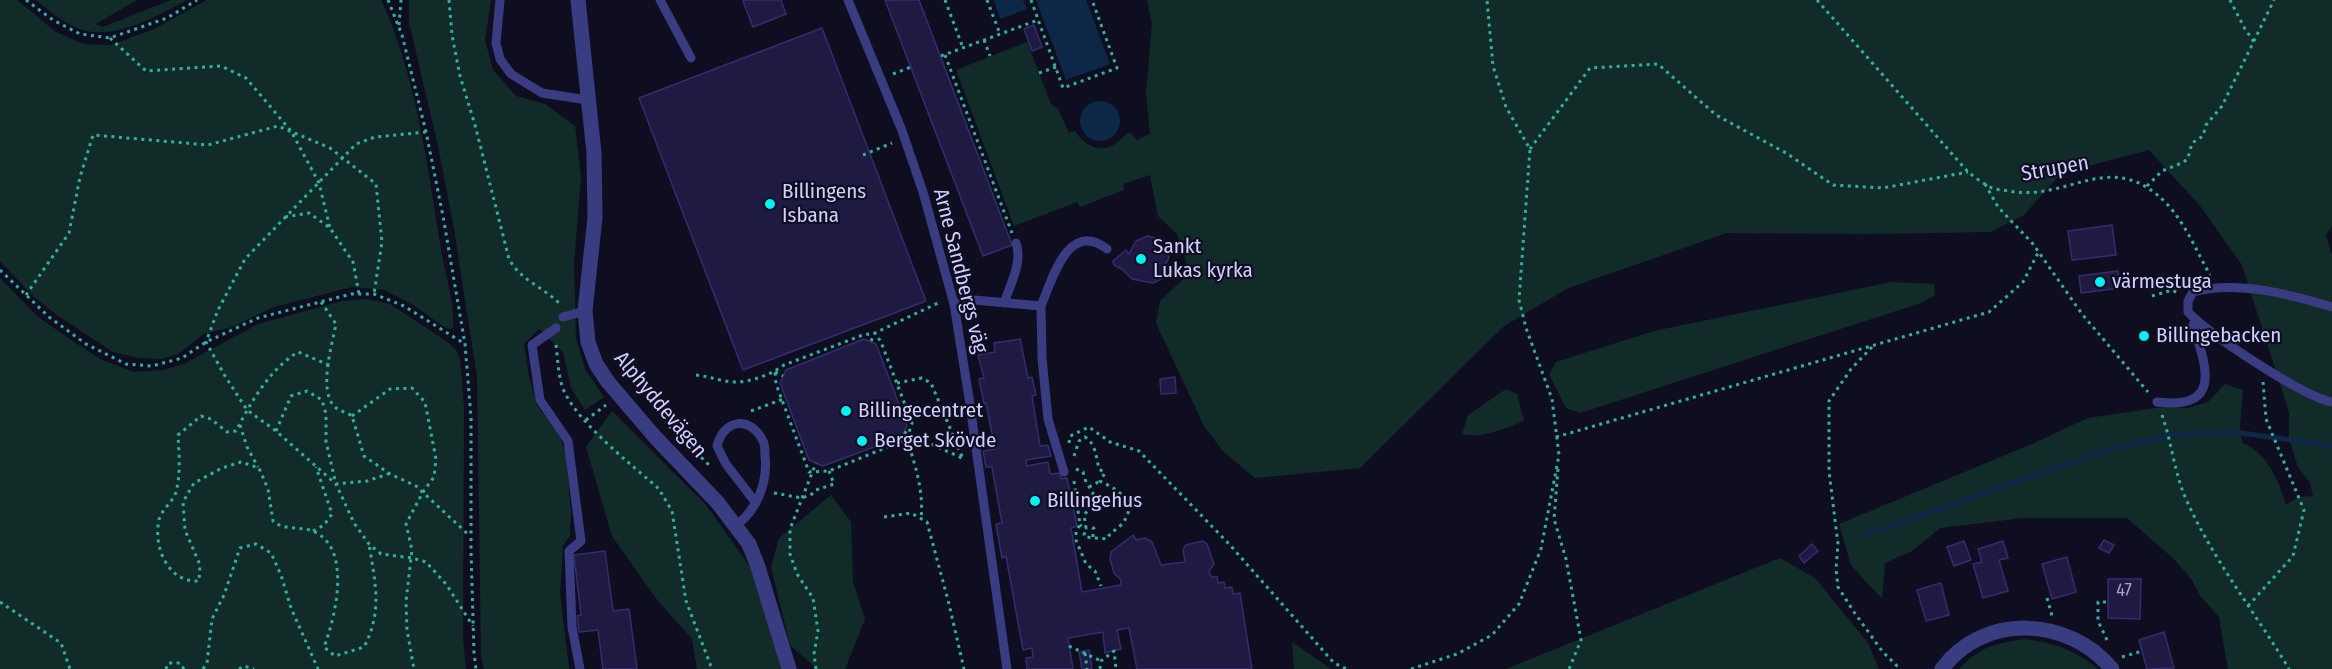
<!DOCTYPE html>
<html>
<head>
<meta charset="utf-8">
<style>
	body { margin:0 }
	canvas { display:block; background:#0f0e21 }
</style>
</head>
<body>
<canvas width="2332" height="669"></canvas>
<script>
const g = document.querySelector('canvas').getContext('2d');
g.lineJoin = 'round';
function paint(path, color) { g.fillStyle = color; g.fill(path, 'evenodd'); }
function strokePath(path, color, width, dash) { g.strokeStyle = color; g.lineWidth = width; g.lineCap = dash ? 'butt' : 'round'; g.setLineDash(dash || []); g.stroke(path); }
function label(font, color, halo, rows, align = 'center') {
  g.font = font + ' "Fira Sans Condensed",sans-serif'; g.lineWidth = 4.5; g.setLineDash([]); g.textBaseline = 'middle'; g.strokeStyle = halo; g.fillStyle = color; for (const [text, x, y, turn = 0] of rows) {
    g.save(); g.translate(x, y); g.rotate((+turn || 0) * Math.PI / 180); g.textAlign = isNaN(turn) ? turn : align; if (halo) g.strokeText(text, 0, 0); g.fillText(text, 0, 0); g.restore();
  }
}
paint(new Path2D(`
	M0,0H17L56,32L84,44L111,45L154,29L207,0H381C417,76 428,172 442,255C446,276 455,307 453,328L449,329L444,327L415,306L385,290L352,287L274,307L232,327L204,334L178,354L161,359L139,358L113,352L57,315L33,296L0,261Z
	M36,0H137L96,24L103,27L171,0H187C159,15 116,40 83,30C66,25 49,11 36,0Z
	M409,0H491L485,40L493,70L516,96L545,104L575,126L581,177L574,264L576,339L585,369L604,397L585,410L571,388L563,352L539,329L524,344L528,371L536,404L560,437L566,455L571,512L570,535L563,546L560,593L569,669H484L481,655L477,377L454,229L438,146L409,22Z
	M1147,0H2332V226L2326,235L2332,256V669H2228L2219,617L2201,597L2192,580L2174,559L2127,518H2023L1940,528L1912,551L1885,563L1882,599L1851,565L1839,524L2032,444L2088,418L2163,407L2188,408L2208,402L2225,384L2243,390L2240,425L2242,443C2267,452 2279,481 2286,505L2298,497L2313,496L2310,483L2298,467L2289,438V412L2242,265L2201,207L2149,150L2061,173L2024,215L1990,232L1869,234L1727,233L1568,288L1504,326L1360,468L1255,478L1223,451L1204,426L1156,323L1160,301L1190,273L1177,234L1158,216L1150,175L1123,184L1124,190L1080,207L1077,202L1014,226L956,70L1027,42L1051,104L1058,109L1069,133L1075,131C1084,146 1103,155 1118,142C1122,138 1125,135 1130,132L1137,140L1150,134L1146,94L1152,24Z
	M0,278L38,317L67,337L102,360L134,372L164,370L186,363L258,324L342,301L366,299L390,304L446,341L456,350L460,359L464,407L463,638L466,669H0Z
	M1892,282L1934,284L1935,295L1921,303L1580,413L1566,408L1549,374L1556,362L1654,331Z
	M1506,389L1517,394L1524,421C1506,428 1482,439 1462,434L1468,415Z
	M612,411L706,505L751,568L781,669H697L692,639L658,601L612,536L586,447Z
	M831,495L851,522L853,582L865,619L845,669H817L790,645L771,567L779,538Z
	M1780,558L1815,578L1868,643L1879,669H1506Z
	M2025,639C2056,643 2074,650 2098,669H1959C1981,646 1994,644 2025,639Z
	M1292,642L1328,667L1331,669H1294Z`), '#112b28');
paint(new Path2D(`
	M994,0H1023L1027,9L1000,19Z
	M1036,0H1086L1110,64L1066,80Z
	M1080 121a20 20 0 1 1 40 0a20 20 0 1 1-40 0Z`), '#0d2746');
strokePath(new Path2D(`
	M1863,536L2101,452L2170,435L2235,432L2332,446`), '#0d2746', 5);
const building = new Path2D(`
	M745,0H781L786,14L753,27L743,1Z
	M885,0H919L1012,245L983,256Z
	M1034,25L1042,47L1032,51L1024,29Z
	M822,28L926,301L743,370L639,98Z
	M2112,225L2116,255L2072,260L2068,231Z
	M1148,236L1170,242L1166,244L1169,258L1164,267L1170,275L1153,283L1132,279L1122,269L1114,265L1113,261L1126,250L1129,254L1136,241Z
	M2118,271L2121,288L2081,293L2079,276Z
	M864,339L876,344L907,425L904,432L901,437L823,466L809,460L780,383L786,370Z
	M1020,339L1028,378L1032,377L1036,395L1032,396L1040,446L1048,445L1051,456L1026,460L1027,466L1048,462L1050,474L1060,473L1061,479L1067,478L1077,526L1071,528L1082,592L1121,585V580L1114,573L1110,559L1111,552L1133,535L1136,540L1145,538L1152,542L1161,565L1185,562L1183,550L1186,545L1203,541L1207,544L1214,564L1209,571L1211,577H1217L1218,583L1224,582L1225,588L1232,587L1233,594L1240,593L1252,669H1137L1129,628L1117,630L1121,649L1105,653L1103,632L1068,638L1073,669H1027L1026,658L1033,657L1032,648L1023,650L1006,556L1002,558L996,524L1002,523L992,467H986L983,451L995,449L986,403L984,404L979,379L984,378L978,355L995,352L994,343Z
	M1175,377L1176,393L1161,394L1160,379Z
	M2104,540L2114,545L2109,553L2099,548Z
	M1964,541L1971,560L1954,566L1947,547Z
	M2003,541L2008,558L1999,560L2008,591L1983,598L1973,564L1982,562L1978,549Z
	M1812,544L1818,551L1804,563L1799,556Z
	M605,551L613,611L629,609L637,669H603L598,630L579,632L577,616L581,615L574,555Z
	M2067,557L2076,592L2052,599L2042,564Z
	M2108,579H2141L2140,619L2108,618Z
	M1941,583L1949,615L1926,621L1917,590Z
	M2164,632L2174,668L2147,669L2139,640Z
	M1089,650L1092,669H1082L1079,652Z`);
paint(building, '#1f1a42');
strokePath(building, '#342c6e', 1.5);
strokePath(new Path2D(`
	M26,0L53,20L80,34L110,38L167,18L197,0
	M388,0L402,35L426,132L443,216L465,344L471,417V551L474,653L476,669
	M449,0L452,35L460,76L475,125L509,259C520,280 545,288 561,305
	M945,0L963,48
	M987,0L1000,34
	M1031,0L1063,88L1117,68L1092,0
	M1817,0L1968,172C1975,177 1983,184 1990,187C1996,190 2003,190 2009,191C2071,202 2111,146 2167,204C2185,223 2197,252 2210,275
	M2230,0L2245,29L2254,42
	M399,25L401,0
	M110,38L146,71L221,66L246,78L291,131L319,183L330,228
	M984,40L990,56
	M945,55L1012,233
	M941,56L1038,20
	M1039,73L1056,67
	M893,74L911,67
	M426,132L375,137L356,144L245,259L218,310L206,342L225,376L247,410L276,431L336,484L354,523L369,544L381,554L412,558L426,562L446,584L473,626
	M1530,149L1590,68L1658,64L1716,115L1786,153L1833,185L1883,188L1968,172
	M863,155L892,143
	M1985,184L1998,207L2033,244L2082,314L2148,392
	M2147,186L2162,171L2184,162L2188,158L2192,143L2203,136L2206,125L2222,106L2274,0
	M285,217L309,213L330,228L353,262L359,294
	M0,270L49,317L86,344L126,364L152,366L182,358L206,342L258,318L351,294H374L404,306L465,344
	M26,295L69,233L80,177L93,135L208,145L278,126L330,148L376,184L382,242L374,294
	M2152,296L2172,290L2178,293
	M321,302L336,324C332,345 318,391 335,407C339,411 348,413 352,416L364,456L390,474L416,486L470,536
	M871,341L875,333L940,302
	M556,345C558,360 558,377 564,391C580,425 631,464 659,489L672,511L686,601L712,669
	M1872,347L1851,369L1829,401V471L1838,544L1836,569L1838,587L1854,612L1882,651L1900,669
	M329,365L298,352C269,370 251,402 236,431L227,432L211,419L201,416L178,435C179,454 181,473 176,492C173,502 161,510 159,520C153,547 168,583 199,581L200,565L185,530L183,502L194,483L222,468L241,462L259,468L268,489L273,521C285,531 299,526 313,531C353,548 335,618 324,647L335,656L364,647C383,611 375,582 369,544
	M775,372L783,376
	M696,375C706,376 715,379 725,381C744,385 769,376 784,365L863,335L875,333L881,342L912,423L907,439L829,471L809,472L776,384L775,372
	M897,383L922,378L931,383L963,459
	M751,411L786,398
	M2162,415C2172,443 2174,472 2186,499C2213,560 2255,612 2289,669
	M352,416L390,389L412,388L425,402L436,459L434,477L423,492L406,524L412,550L406,601L407,630L414,669
	M586,420L606,405
	M240,425L247,447L258,467
	M669,426L711,467
	M276,431L291,396L307,391L322,400L326,414V442L336,484L367,481L388,474
	M904,432L962,458
	M1556,437L1989,312L2023,282L2039,251
	M907,439C915,465 924,491 921,519
	M1069,443L1070,436L1089,427L1110,442L1139,451L1230,545L1334,663L1347,669
	M1074,456L1079,441L1085,437C1096,444 1096,457 1099,469L1105,473L1100,481C1120,491 1141,503 1120,526C1115,531 1110,532 1107,539L1085,537L1084,535L1086,528
	M1076,469L1083,472L1086,482L1093,493L1089,504L1091,507L1084,515L1086,528L1080,525
	M1558,469L1554,519L1566,559L1581,640L1569,669
	M1074,481L1080,525L1076,531V540L1086,564L1095,571L1101,586
	M1089,487L1100,481
	M774,493L802,498L812,494L816,490L834,484L829,471
	M884,517L911,513L927,522L949,604L964,669
	M313,531L324,525L332,514L316,467
	M1093,537V529L1097,524
	M2047,598L2052,616
	M0,602L61,643L70,669
	M2248,606L2293,556L2304,510L2266,419L2263,382
	M2107,640L2098,621V602H2108
	M1069,646L1101,661
	M1085,653L1087,669
	M2122,657L2142,651
	M166,669L168,663H180L184,669
	M203,669L207,663L212,619L224,595L240,548L256,544L271,553L281,575L291,608L318,669
	M239,669L244,666L254,669
	M816,669L814,654L818,631L813,598L797,574L790,554V529L816,463
	M1100,669L1101,661L1114,651L1116,669
	M1411,669L1457,654L1492,635L1519,604L1541,549L1559,455L1552,399L1526,328L1519,300L1530,149L1506,107L1493,66L1487,0`), '#30b19f', 3, [3, 4.5]);
strokePath(new Path2D(`
	M500,0L496,43L500,59L511,74L542,93L588,100
	M660,0L691,58
	M848,0L901,128L923,192L954,304L969,398L1007,669
	M1004,303C1010,285 1023,262 1016,243
	M954,304L974,300L1041,306C1052,280 1068,219 1107,249
	M1041,306L1042,358L1048,419L1064,472
	M2332,307C2289,294 2237,280 2193,292L2188,301V312C2208,334 2304,397 2332,402
	M563,317L585,311
	M556,328L532,345L540,400L568,441L581,541L569,551L572,627L580,669
	M2157,402C2222,410 2207,368 2193,325L2196,321
	M737,525C758,508 768,482 765,455C765,450 765,445 763,441C750,415 724,419 717,446L726,464L756,503`), '#393c80', 9);
strokePath(new Path2D(`
	M578,0L594,153L595,217L585,311L588,342L596,364L608,382L655,437L718,503L749,544L758,567L789,669
	M1942,669C1984,612 2069,617 2112,669`), '#393c80', 15);
for (const [x, y, r, color] of [
	[770,204,6,"#04f1f5"],
	[1141,259,6,"#04f1f5"],
	[2100,282,6,"#04f1f5"],
	[2144,336,6,"#04f1f5"],
	[846,411,6,"#04f1f5"],
	[862,441,6,"#04f1f5"],
	[1035,501,6,"#04f1f5"]
]) { const dot = new Path2D(); dot.arc(x, y, r, 0, 2 * Math.PI); g.fillStyle = color; g.fill(dot); strokePath(dot, '#0f0e21', 2); }
label('18px', '#a4a1cf', null, [
	["47",2124,591]
]);
label('21px', '#d0cefe', '#0f0e21', [
	["Strupen",2055,169,-10],
	["Arne Sandbergs väg",960,271,76],
	["Alphyddevägen",660,405,50]
]);
label('21px', '#d0cefe', '#0f0e21', [
	["Billingens",782,192],
	["Isbana",782,216],
	["Sankt",1153,247],
	["Lukas kyrka",1153,271],
	["värmestuga",2112,282],
	["Billingebacken",2156,336],
	["Billingecentret",858,411],
	["Berget Skövde",874,441],
	["Billingehus",1047,501]
], 'left');
</script>
</body>
</html>
